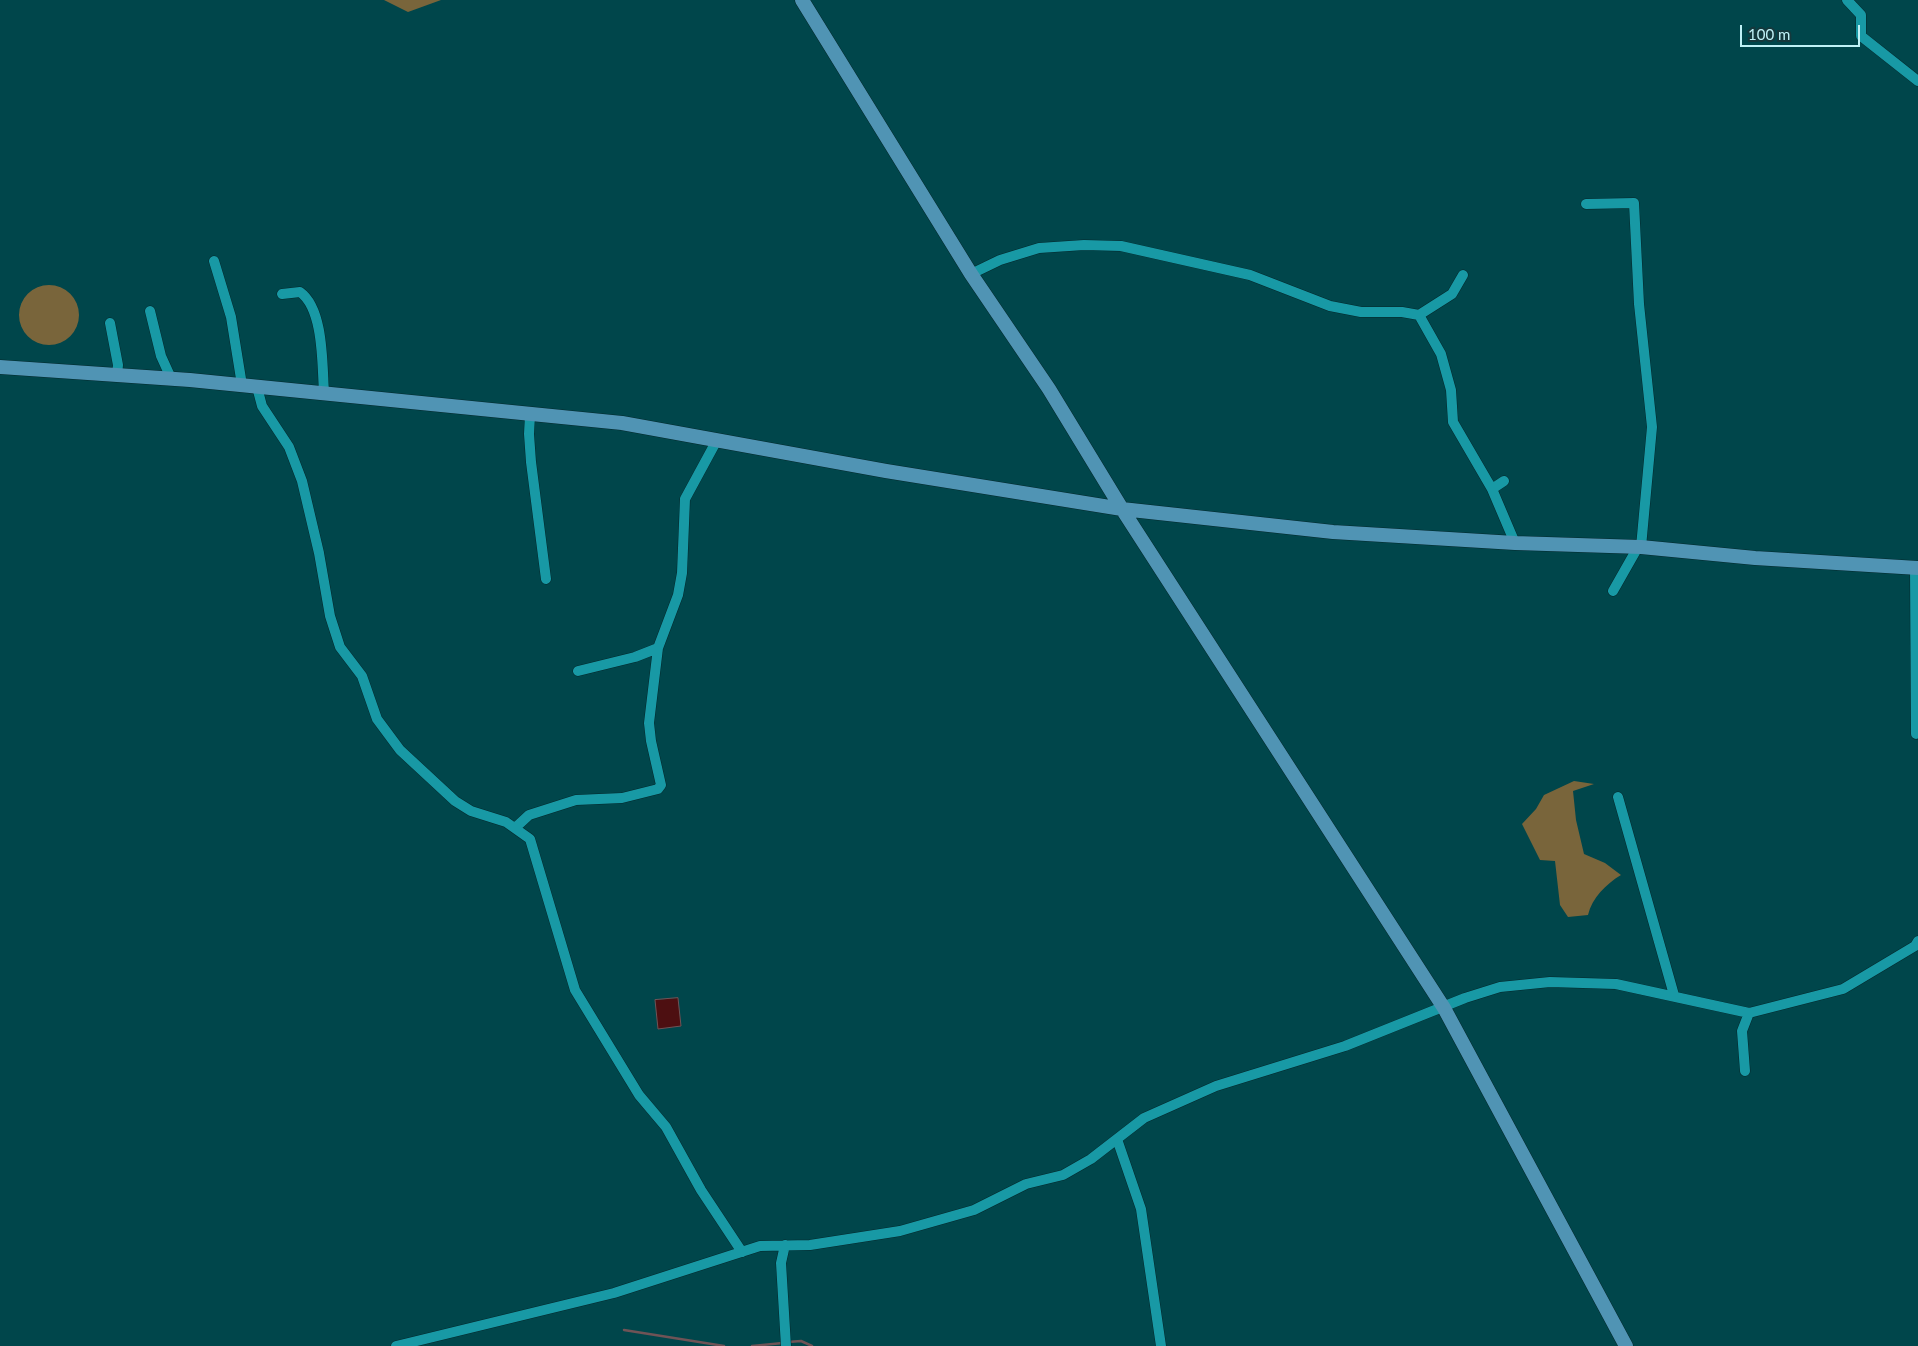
<!DOCTYPE html>
<html>
<head>
<meta charset="utf-8">
<style>
	body { margin:0 }
	#map { position:relative; width:1918px; height:1346px; overflow:hidden; background:#00464b; font-family:Lato,sans-serif }
	canvas { display:block }
	.scale { position:absolute; left:1740px; top:25px; width:120px; height:22px; box-sizing:border-box; border:2px solid #bff1f6; border-top:0; padding-left:6px; font-size:15px; line-height:18px; white-space:nowrap; color:#bff1f6; -webkit-text-stroke:4px #15383c; paint-order:stroke }
</style>
</head>
<body>
<div id="map">
<canvas width="1918" height="1346"></canvas>
<div class="scale">100 m</div>
</div>
<script>
const g = document.querySelector('canvas').getContext('2d');
g.lineJoin = 'round';
function paint(path, color) { g.fillStyle = color; g.fill(path, 'evenodd'); }
function strokePath(path, color, width, dash) { g.strokeStyle = color; g.lineWidth = width; g.lineCap = dash ? 'butt' : 'round'; g.setLineDash(dash || []); g.stroke(path); }
paint(new Path2D(`
	M384,0H441L408,12Z
	M19 315a30 30 0 1 1 60 0a30 30 0 1 1-60 0Z
	M1574,781L1594,784L1573,791L1576,820L1584,854L1605,863L1621,875C1606,884 1592,898 1588,915L1568,917L1560,905L1555,861L1540,860L1522,824L1536,809L1544,795Z`), '#79653b');
const water = new Path2D(`
	M678,998L681,1026L658,1029L655,1000Z`);
paint(water, '#4d0f11');
strokePath(water, '#6f5356', 1);
strokePath(new Path2D(`
	M624,1330L724,1346
	M788,1342L801,1341L812,1346
	M752,1346L783,1343`), '#6f5356', 2.5);
const street = new Path2D(`
	M1847,0L1861,15V36L1918,81
	M1586,204L1634,203L1639,304L1652,427L1641,547
	M214,261L231,317L242,385
	M971,274L1000,260L1039,248L1084,245L1121,246L1250,275L1330,306L1361,312H1402L1419,315L1441,354L1451,390L1453,422L1492,489L1515,543
	M282,294L300,292C324,309 322,365 324,392
	M150,311L161,356L171,378
	M1419,315L1452,294L1463,275
	M110,323L118,365L117,375
	M257,387L262,406L289,447L302,481L319,553L330,616L340,647L362,676L377,719L400,750L455,801L471,811L506,822L530,839L575,990L639,1095L666,1127L701,1190L742,1252
	M530,415L529,434L531,462L546,579
	M1492,489L1504,481
	M1915,567L1916,734
	M1613,591L1638,547
	M578,671L635,657L658,648
	M1618,797L1674,995
	M515,828L529,815L576,800L622,798L658,789L661,785L651,741L649,723L658,648L678,595L682,573L685,499L717,440
	M1745,1071L1742,1031L1749,1013
	M1117,1139L1141,1209L1161,1346
	M785,1245L781,1263L786,1346
	M396,1346L614,1293L760,1246L810,1245L900,1231L974,1210L1026,1184L1063,1175L1091,1159L1144,1118L1216,1086L1345,1046L1465,998L1500,987L1550,982L1616,984L1749,1013L1843,989L1915,946L1918,941`);
const secondary = new Path2D(`
	M802,0L971,274L1049,389L1122,509L1444,1008L1626,1346
	M0,367L190,380L622,423L886,471L1122,509L1333,532L1515,543L1641,547L1755,558L1918,568`);
strokePath(street, '#04292d', 11);
strokePath(secondary, '#04292d', 15);
strokePath(street, '#1899a5', 10);
strokePath(secondary, '#5094b4', 14);
</script>
</body>
</html>
